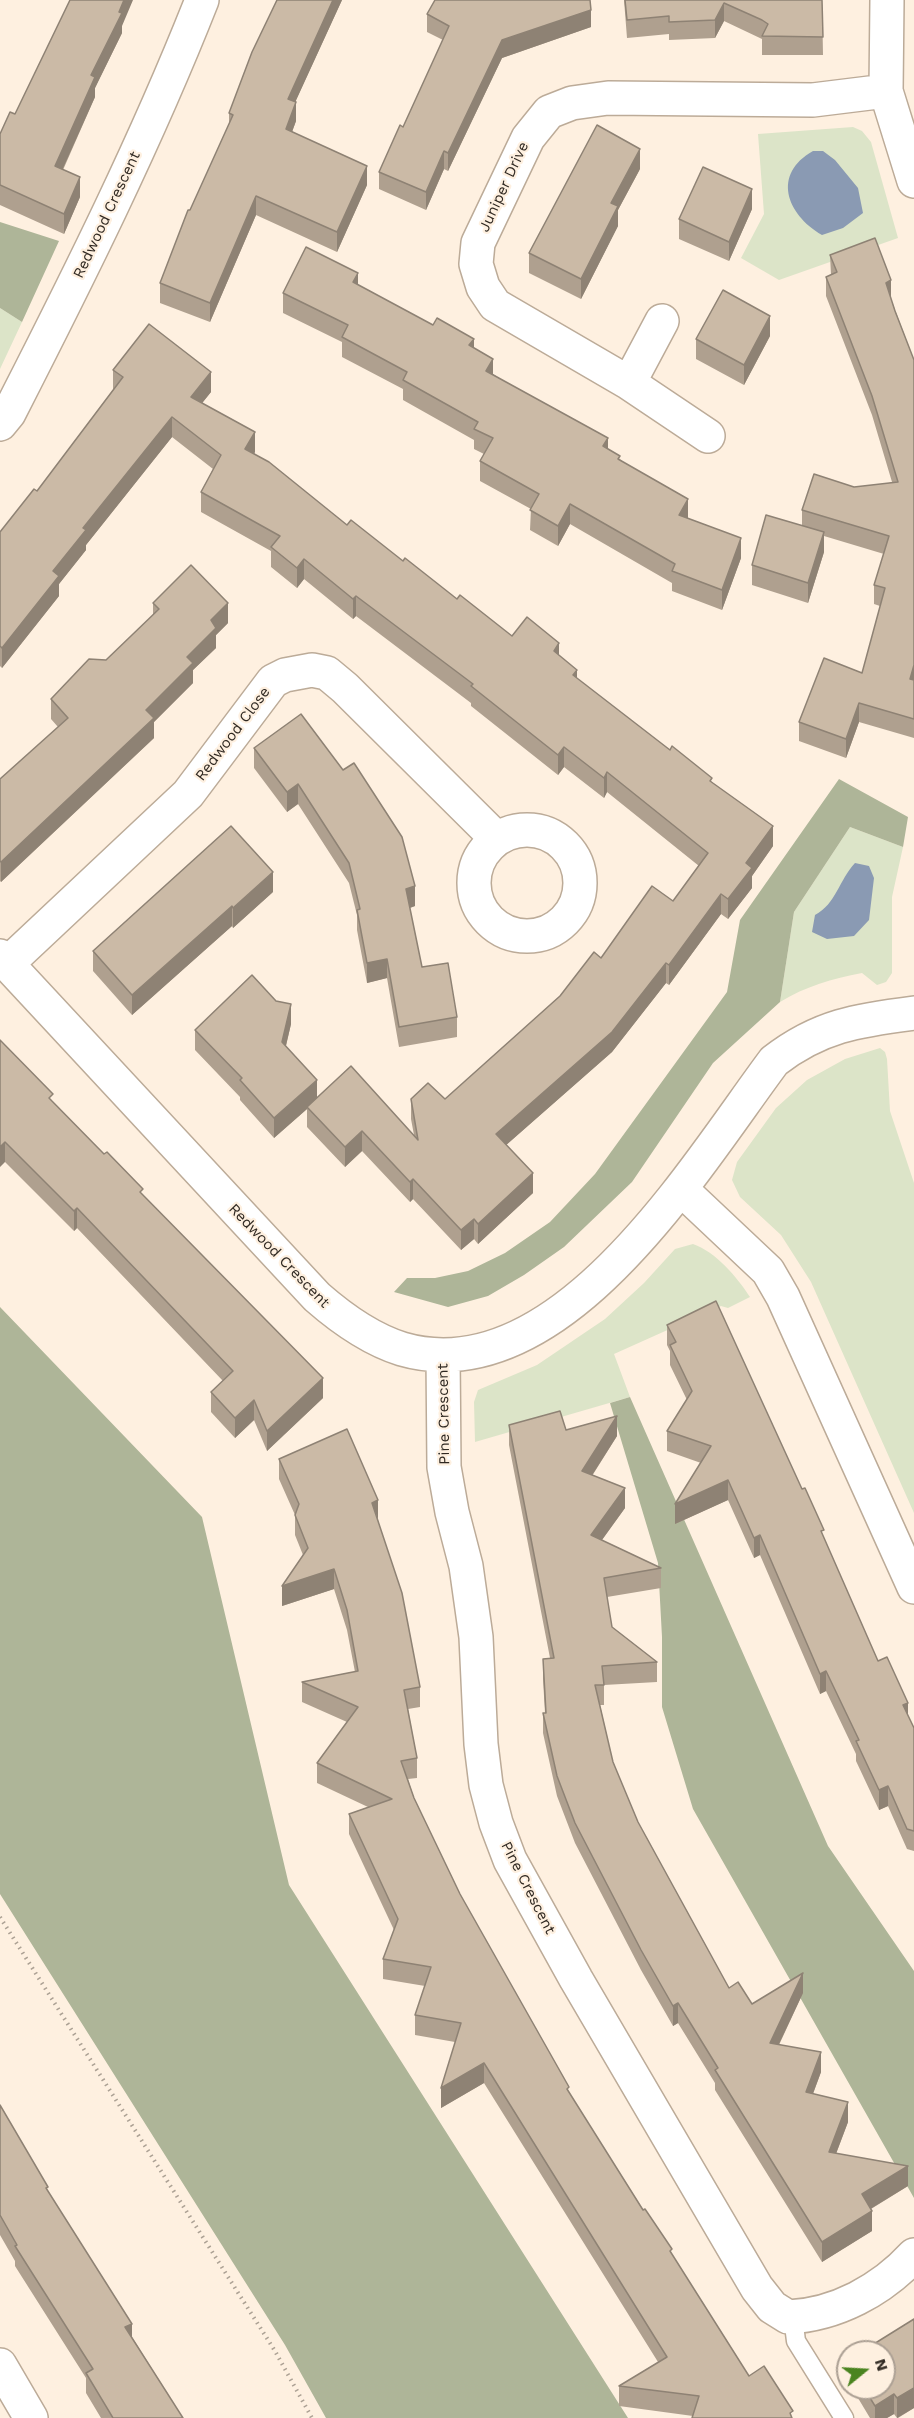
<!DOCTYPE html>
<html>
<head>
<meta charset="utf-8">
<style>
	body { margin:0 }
	#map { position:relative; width:914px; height:2418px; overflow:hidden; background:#fef0e0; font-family:"Work Sans",sans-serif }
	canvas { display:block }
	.north { position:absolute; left:836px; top:2340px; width:60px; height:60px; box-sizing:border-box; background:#fef0e0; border:2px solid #aca094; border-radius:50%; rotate:72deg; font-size:16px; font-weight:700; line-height:24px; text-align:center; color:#302922 }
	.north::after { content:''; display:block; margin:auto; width:21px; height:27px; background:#4a8420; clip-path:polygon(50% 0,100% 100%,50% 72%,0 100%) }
</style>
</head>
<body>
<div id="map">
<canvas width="914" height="2418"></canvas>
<div class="north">N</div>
</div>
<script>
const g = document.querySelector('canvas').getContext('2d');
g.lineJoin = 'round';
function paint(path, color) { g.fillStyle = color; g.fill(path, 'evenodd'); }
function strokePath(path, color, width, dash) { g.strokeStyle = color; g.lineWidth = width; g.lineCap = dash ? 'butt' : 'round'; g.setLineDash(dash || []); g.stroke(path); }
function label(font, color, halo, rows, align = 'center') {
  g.font = font + ' "Work Sans",sans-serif'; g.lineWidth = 4.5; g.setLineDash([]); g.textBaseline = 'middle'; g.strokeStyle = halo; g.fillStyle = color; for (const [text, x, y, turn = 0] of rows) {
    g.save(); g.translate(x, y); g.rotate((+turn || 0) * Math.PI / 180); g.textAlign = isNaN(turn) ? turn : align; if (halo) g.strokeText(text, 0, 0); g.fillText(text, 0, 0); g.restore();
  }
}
paint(new Path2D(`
	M853,127L862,131L871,142L898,238L779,280L741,258L764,214L758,134Z
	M0,308L22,322L0,369Z
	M850,827L903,847L892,897V973L886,982L877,985L862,973C832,979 806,986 780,1002L794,912Z
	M880,1048L885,1052L887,1059L890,1111L914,1183V1513L811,1282L781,1235L740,1197L732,1180L737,1162L776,1108L807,1080L845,1059Z
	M693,1244C716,1252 737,1277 750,1297L728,1308L721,1306L614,1354L630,1397L475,1442L474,1402L478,1390L537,1365L605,1319L644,1283L675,1249Z`), '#dce4c8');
paint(new Path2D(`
	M0,222L59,241L22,322L0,308Z
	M839,779L908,817L903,847L850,827L794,912L780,1002L713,1063L632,1182L564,1247L524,1275L488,1296L448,1307L394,1292L407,1278H435L468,1271L505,1253L550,1222L595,1174L727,992L740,920Z
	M0,1307L202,1517L289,1885L628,2418H326L285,2345L0,1894Z
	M630,1397L828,1846L914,1971V2198L693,1809L662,1707V1637L658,1563L610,1403Z`), '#aeb598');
paint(new Path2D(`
	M813,151H823L835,160L858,188L863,213L843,228L822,235C786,214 772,174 813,151Z
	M855,863L869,866L874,878L869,920L854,936L827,939L812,932L815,915C836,904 839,880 855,863Z`), '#8a9ab3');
const service = new Path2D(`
	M793,2317L796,2341L844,2418`);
const minor = new Path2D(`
	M887,0L886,91L914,181
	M629,383L662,321
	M0,424L9,413C78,278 146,142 202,0
	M708,436L629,383L495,305L483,287L476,264L478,243L528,138L549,112L572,103L608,98L813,100L886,91
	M474 883a53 53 0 1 1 106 0a53 53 0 1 1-106 0Z
	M0,956L317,1297C341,1318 370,1339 402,1349C560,1395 696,1165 774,1061C819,1026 858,1020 914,1013
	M7,964L188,794L273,681L285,675L312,670L327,673L345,688L496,838
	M681,1189L768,1271L783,1297L914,1587
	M443,1355L444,1467L452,1512L466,1566L476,1637L481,1744L486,1785L496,1823L510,1860L576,1979L757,2288L772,2307L788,2317C836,2315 882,2290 914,2255
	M0,2365L31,2418`);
strokePath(service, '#bcab98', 21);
strokePath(minor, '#bcab98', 36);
strokePath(new Path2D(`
	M0,1917L275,2351L312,2418`), '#aca194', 4, [1.5, 4.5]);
strokePath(service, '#fff', 18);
strokePath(minor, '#fff', 33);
paint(new Path2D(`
	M277,0H342L295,102L296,121L292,132L367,185L337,252L256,215L210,322L160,303V283L190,210L229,125V113Z
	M624,0H822L823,55H762V39L724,21L715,38L669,40V34L627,38Z
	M427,14L591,27L502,58L448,171L444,169L426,210L379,189V172L403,127L443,40L427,32Z
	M122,26V33L95,88V97L63,170L80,197L64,234L0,205V134L15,114Z
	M640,169L618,210V226L581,299L529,273V253Z
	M752,209L729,261L679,239V219Z
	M830,255L891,299L914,360V738L859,722L846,758L799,741V722L862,673L880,606L874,604V585L884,554L824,536V552L808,603L752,585V565L802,526V510L892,482L872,415L826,296V277L831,275Z
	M358,285L474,348L493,374L608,449L688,518L741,558L722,610L672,591V583L570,524L558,546L530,530L531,509L480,481V461L484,454L474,449V440L403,400V389L342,357V342L283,313V293Z
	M770,336L744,385L696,359V339Z
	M113,370L211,392L202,403L255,452L254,453L347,525L403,561L457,599L512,636L559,655L577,679L712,782L773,846L752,876V888L728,919L721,914L669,985L666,983L612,1052L506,1145L533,1193L478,1244L474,1239L461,1250L413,1199L410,1202L362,1151L345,1167L307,1127V1109L274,1138L240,1100V1097L195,1050V1030L291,1024L286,1046L317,1098L414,1135L411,1119V1099H445L560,996L601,958L673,901L699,866L607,792L604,798L564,767L558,775L471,706V703L356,616L353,619L304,579L297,588L271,567V551L201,512V492L213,469L172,437L86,545V550L59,584V596L2,668L0,666V532L37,491L113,390Z
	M153,603L228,623L216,635V648L193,670V683L154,722V738L1,882L0,881V779L58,727L51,719V699L106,660L153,615Z
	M301,714L415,906L410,908L422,967L457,1017V1037L399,1047L387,978L367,983L357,930V915L349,883L298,804L287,812L254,768V748Z
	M273,892L233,928L232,926L132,1015L93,971V951Z
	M0,1040L53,1102L143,1195L323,1398L267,1451L254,1420L235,1438L211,1412V1392L223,1381L77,1228L74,1231L5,1162Z
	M667,1325L824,1538L878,1661L908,1716L914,1728V1851L907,1849L888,1806L879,1810L856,1761V1754L826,1691L820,1694L760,1555L754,1558L728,1500L675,1524L701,1463L667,1451V1431L687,1400L670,1365V1351L667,1345Z
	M509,1425L617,1436L592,1476L625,1508L602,1540L661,1568V1588L607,1597L612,1627L657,1662V1682L604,1685V1705H600L613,1762L638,1822L729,1988L752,2004L803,1993L779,2045L821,2072L813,2094L848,2122L836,2154L908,2186L871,2209L872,2231L822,2262L715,2090V2083L678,2023L673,2026L641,1970L575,1843L557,1796L543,1733V1713H545L543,1679V1659L550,1658L509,1445Z
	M279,1459L378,1520L420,1687V1707L408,1709L417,1758V1778L408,1779L414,1798L460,1894L569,2093L749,2376L693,2416L619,2406V2386L658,2362L484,2083L441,2108L455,2042L415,2035V2015L425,1986L383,1979V1959L394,1930L349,1834V1814L368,1807L317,1783V1763L347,1722L302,1702V1682L355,1672L347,1630L334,1589L282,1606L303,1555L295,1535V1515L279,1479Z
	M0,2105L48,2193L132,2337L183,2418H101L86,2393V2378L15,2266V2261L0,2235Z
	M884,2352L914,2408L898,2418H897L894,2414L887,2418H870L852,2388H884Z`), '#afa08f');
paint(new Path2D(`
	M124,0H133L122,26V33L95,88V97L55,186V166L91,75Z
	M333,0H342L288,118V99Z
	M724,3V21L715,38V20Z
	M591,10V27L502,58L448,171V153L502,40Z
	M296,102V121L286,148V129Z
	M640,149V169L618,210V226L581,299V279L611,203Z
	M444,151V169L426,210V192Z
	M367,166V185L337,252V232Z
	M80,177V197L64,234V214Z
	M752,189V209L729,261V242Z
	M256,196V215L210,322V303Z
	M358,273V293L353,282Z
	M891,280V299L886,283Z
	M770,316V336L744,385V365Z
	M474,339V359L469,345Z
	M493,359V379L486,371Z
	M211,372V392L191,417V397Z
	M172,417V437L86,545V550L59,584V596L2,668V648L53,571L83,528Z
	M255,432V452L245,469V449Z
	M608,438V458L603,446Z
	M688,499V519L679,515Z
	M570,504V524L558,546V526Z
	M824,532V552L808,603V583Z
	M741,538V558L722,610V590Z
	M304,559V579L297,588V568Z
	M356,596V616L353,619V599Z
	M228,603V623L216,635V648L193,670V683L154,722V738L1,882V862L146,710L187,657L211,620Z
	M559,643V663L554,651Z
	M914,665V684L910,679Z
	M577,670V690L573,675Z
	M859,703V722L846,758V739Z
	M564,747V767L558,775V755Z
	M607,772V792L604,798V778Z
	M298,784V804L287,812V792Z
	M773,826V846L752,876V888L728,919V899L746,863Z
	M273,872V892L233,928V908Z
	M415,886V906L406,909V889Z
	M721,894V914L669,985V965Z
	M232,906V926L132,1015V995Z
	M387,959V978L367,983V963Z
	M666,963V983L612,1052L496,1154V1134Z
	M291,1004V1024L282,1062V1042Z
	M317,1080V1100L307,1107V1109L274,1138V1118Z
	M362,1131V1151L345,1167V1147Z
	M5,1142V1162L0,1167V1147Z
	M533,1173V1193L478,1244V1224Z
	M413,1179V1199L410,1202V1182Z
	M77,1208V1228L74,1231V1211Z
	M474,1219V1239L461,1250V1230Z
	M323,1378V1398L267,1451V1431Z
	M254,1400V1420L235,1438V1418Z
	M617,1416V1436L582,1491V1471Z
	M728,1480V1500L675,1524V1504Z
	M625,1488V1508L591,1555V1535Z
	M378,1500V1520L372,1503Z
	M760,1535V1555L754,1558V1538Z
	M334,1569V1589L282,1606V1586Z
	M826,1671V1691L820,1694V1674Z
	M908,1703V1723L903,1705Z
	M888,1786V1806L879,1810V1790Z
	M803,1973V1993L770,2063V2043Z
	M678,2003V2023L673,2026V2006Z
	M821,2052V2072L806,2112V2092Z
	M484,2063V2083L441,2108V2088Z
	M848,2102V2122L829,2172V2152Z
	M908,2166V2186L862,2214V2194Z
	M872,2211V2231L822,2262V2242Z
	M132,2324V2344L125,2327Z
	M914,2388V2408L897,2418V2398Z
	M894,2394V2414L887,2418H875V2406Z`), '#8e8274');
const building = new Path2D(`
	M70,0H124L119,12L122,13L91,75L95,77L55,166L80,177L64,214L0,185V134L10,112L15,114Z
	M277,0H333L288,99L296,102L286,129L367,166L337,232L256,196L210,303L160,283L188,210H190L233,115L229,113L252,52Z
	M435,0H590L591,10L502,40L448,153L444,151L426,192L379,172L400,125L403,127L449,26L427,14Z
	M625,0H822L823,37L762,36L768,24L762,20L724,3L715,20L669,22V16L627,20Z
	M597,125L640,149L611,203L618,206L581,279L529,253Z
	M703,167L752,189L729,242L679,219Z
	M875,238L891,280L886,283L895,311L914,360V665L910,679L914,680V719L859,703L846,739L799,722L824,658L862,673L885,588L874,585L889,536L802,510L814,474L854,487L898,482L872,396L826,277L837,272L830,255Z
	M306,247L358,273L353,282L433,325L437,318L474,339L469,345L493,359L486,371L608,438L603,446L620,456L618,459L688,499L679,515L741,538L722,590L672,571L675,564L570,504L558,526L530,510L539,494L480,461L493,438L474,429L478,422L403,380L407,372L342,337L348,325L283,293Z
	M723,290L770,316L744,365L696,339Z
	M149,324L211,372L191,397L255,432L245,449L269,462L347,525L351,520L403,561L405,558L457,599L460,595L512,636L527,617L559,643L554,651L577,670L573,675L670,750L672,746L712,778L710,781L773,826L746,863L752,868L728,899L721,894L669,965L666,963L612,1032L496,1134L533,1173L478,1224L474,1219L461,1230L413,1179L410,1182L362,1131L345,1147L307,1107L351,1066L418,1140L411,1099L428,1083L445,1099L560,996L594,952L601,958L652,886L673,901L708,853L607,772L604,778L564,747L558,755L471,686L473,684L356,596L353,599L304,559L297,568L271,547L280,536L201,492L221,455L172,417L83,528L86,530L53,571L59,576L2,648L0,646V532L34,489L37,491L123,377L113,370Z
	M766,515L824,532L808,583L752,565Z
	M191,565L228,603L211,620L216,628L187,657L193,663L146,710L154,718L1,862L0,861V779L68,718L51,699L89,659L106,660L159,609L153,603Z
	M301,714L343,770L354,763L402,837L415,886L406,889L422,967L448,963L457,1017L399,1027L387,959L367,963L357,910L360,909L349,863L298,784L287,792L254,748Z
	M231,826L273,872L233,908L232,906L132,995L93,951Z
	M252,975L276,1001L291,1004L282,1042L317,1080L274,1118L240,1080L242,1078L195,1030Z
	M0,1040L53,1094L49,1098L104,1154L107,1152L143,1189L140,1192L323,1378L267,1431L254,1400L235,1418L211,1392L233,1371L77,1208L74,1211L5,1142L0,1147Z
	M716,1301L802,1489L805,1488L824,1530L821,1531L878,1661L887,1657L908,1703L903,1705L914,1728V1831L907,1829L888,1786L879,1790L856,1741L859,1740L826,1671L820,1674L760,1535L754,1538L728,1480L675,1504L711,1446L667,1431L692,1391L670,1345L676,1342L667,1325Z
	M560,1411L566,1430L617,1416L582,1471L625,1488L591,1535L661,1568L604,1578L612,1627L657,1662L602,1666L604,1685H595L613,1762L638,1822L729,1988L738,1982L752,2004L803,1973L770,2043L821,2052L806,2092L848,2102L829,2152L908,2166L862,2194L872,2211L822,2242L715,2070L718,2068L678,2003L673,2006L641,1950L575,1823L557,1776L543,1713H546L543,1659L554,1658L509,1425Z
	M347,1429L378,1500L372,1503L402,1593L420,1687L404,1690L417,1758L401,1761L414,1798L460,1894L569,2087L567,2089L643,2210L645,2209L672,2249L670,2251L749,2376L764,2366L793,2411L790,2413L792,2418H692L699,2396L619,2386L667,2357L484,2063L441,2088L461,2023L415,2015L431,1967L383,1959L398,1919L349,1814L392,1799L317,1763L358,1707L302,1682L358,1671L347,1610L334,1569L282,1586L308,1548L295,1515L299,1504L279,1459Z
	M0,2105L48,2187L46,2188L132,2324L125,2327L183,2418H113L86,2373L93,2369L15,2246L17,2245L0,2215Z
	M914,2319V2388L897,2398L894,2394L875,2406L864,2388H884V2352H861Z`);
paint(building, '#cbbaa6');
strokePath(building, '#8e8274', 1.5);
label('15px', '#302922', '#fef0e0', [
	["Juniper Drive",504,187,-65],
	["Redwood Crescent",107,215,-65],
	["Redwood Close",233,734,-53],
	["Redwood Crescent",279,1256,46],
	["Pine Crescent",444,1414,-91],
	["Pine Crescent",528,1888,63]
]);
</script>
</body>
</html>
